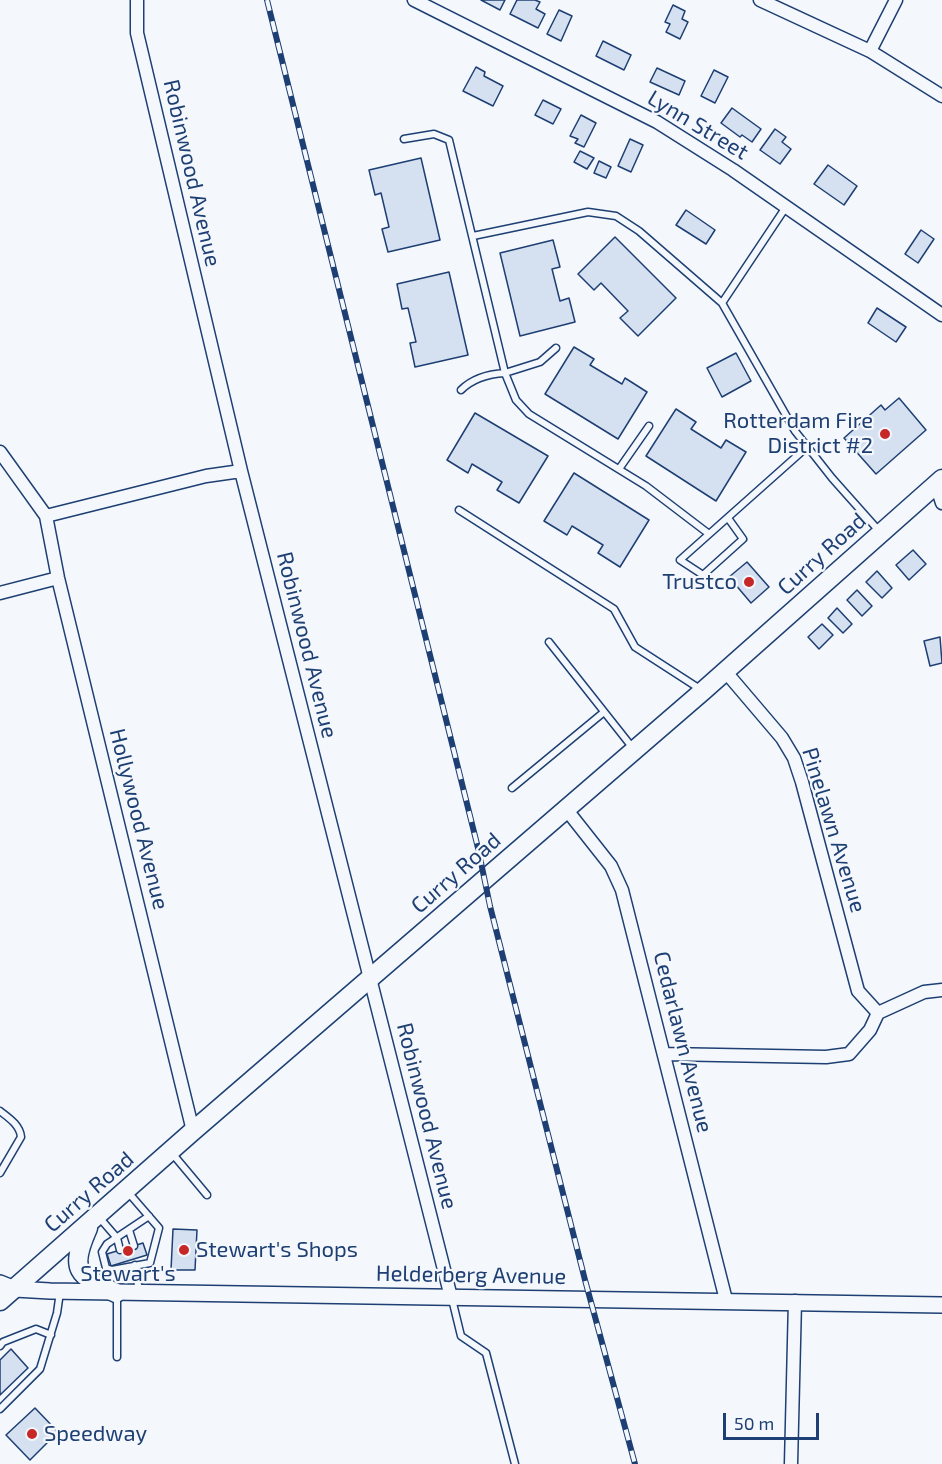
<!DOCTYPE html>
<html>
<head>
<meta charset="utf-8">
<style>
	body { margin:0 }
	#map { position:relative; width:942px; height:1464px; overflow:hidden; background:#f4f7fb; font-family:"Exo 2",sans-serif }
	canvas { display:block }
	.scale { position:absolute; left:723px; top:1413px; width:96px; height:27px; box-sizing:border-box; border:3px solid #1d3f73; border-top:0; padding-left:8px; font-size:18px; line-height:21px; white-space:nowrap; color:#1d3f73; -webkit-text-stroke:4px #f4f7fb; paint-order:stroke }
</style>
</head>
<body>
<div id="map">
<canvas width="942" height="1464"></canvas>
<div class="scale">50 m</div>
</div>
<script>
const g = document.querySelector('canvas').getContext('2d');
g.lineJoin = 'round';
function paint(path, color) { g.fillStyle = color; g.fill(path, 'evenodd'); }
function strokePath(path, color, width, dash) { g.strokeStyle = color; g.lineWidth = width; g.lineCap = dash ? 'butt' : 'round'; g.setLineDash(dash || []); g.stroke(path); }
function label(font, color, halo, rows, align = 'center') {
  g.font = font + ' "Exo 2",sans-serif'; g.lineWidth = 4.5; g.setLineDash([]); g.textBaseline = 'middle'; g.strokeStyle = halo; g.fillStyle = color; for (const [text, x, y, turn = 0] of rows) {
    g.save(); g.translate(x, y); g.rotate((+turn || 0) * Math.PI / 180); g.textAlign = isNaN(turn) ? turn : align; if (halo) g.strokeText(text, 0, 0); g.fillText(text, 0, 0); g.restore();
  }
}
const building = new Path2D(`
	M481,0H505L500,10Z
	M517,0H535L540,2L536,9L545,14L538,28L510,14Z
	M673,5L685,11L682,19L688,22L680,39L666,32L670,24L665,22Z
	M559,10L572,16L561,41L547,34Z
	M603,41L631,55L624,70L596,56Z
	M476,67L485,72L484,76L503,86L493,106L463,91Z
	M657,68L685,81L679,95L650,82Z
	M714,70L728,77L715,103L701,96Z
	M543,100L561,109L553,124L535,115Z
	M732,108L761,129L752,142L742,135L740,137L721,123Z
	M581,115L596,123L584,147L575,143L578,139L570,136Z
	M775,129L786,137L782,142L791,149L780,164L760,150Z
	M630,139L643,145L631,172L618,166Z
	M580,151L594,158L587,169L574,162Z
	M421,158L440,240L388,252L382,229L389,227L381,193L375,195L369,170Z
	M599,161L611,167L606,178L594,173Z
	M828,165L857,186L844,205L814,184Z
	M686,210L715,230L706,244L676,225Z
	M921,230L934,239L918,263L905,254Z
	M615,237L676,298L638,336L620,318L628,311L601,283L594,290L578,274Z
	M553,240L560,267L552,269L560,301L569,298L575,322L520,336L500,253Z
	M449,272L468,355L415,367L410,343L416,342L408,308L402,309L397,284Z
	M877,308L906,327L896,342L868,323Z
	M574,347L594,359L590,365L622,384L625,378L647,392L618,439L545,394Z
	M736,353L751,381L722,397L707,368Z
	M899,398L926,430L876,474L844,438L881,405L885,410Z
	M676,409L696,422L691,429L721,448L726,440L746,452L716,501L646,456Z
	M475,413L548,456L519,503L497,490L502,482L472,464L468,473L447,460Z
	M574,473L649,520L620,567L598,553L603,545L572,526L567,535L544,521Z
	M913,550L926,564L909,580L896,565Z
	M747,562L769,587L751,603L729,577Z
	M877,571L892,588L882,598L866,582Z
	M857,590L872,606L862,616L847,600Z
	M837,608L852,624L843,633L828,618Z
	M822,624L833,635L819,649L808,637Z
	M940,637L942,663L930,666L924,641Z
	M173,1229L197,1230L195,1270H171Z
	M143,1243L147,1255L111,1266L107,1254Z
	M11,1349L28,1368L0,1395V1360Z
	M35,1408L58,1432L30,1460L6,1435Z`);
paint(building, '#d5e0f0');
strokePath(building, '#1d3f73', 1.5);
const service = new Path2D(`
	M404,139L434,134L449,140L505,373C488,374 473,378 461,390
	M786,207L722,303L795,431L832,478L880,532
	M473,236L588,212L616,216L639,231L722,303
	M556,348L540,362L505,373L516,400L529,414L646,486L709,534
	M619,469L649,426
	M459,510L614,609L635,647L700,689
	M728,518L743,539L703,575L680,560L807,447
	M549,642L632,747
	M512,788L604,712
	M0,1111C9,1118 20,1125 21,1137L0,1173
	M171,1152L207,1195
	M127,1191L159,1228L150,1263L112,1270L106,1268L102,1252L107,1244L149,1216
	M98,1216L117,1238L120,1250
	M129,1230L134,1246
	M135,1265L139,1292
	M117,1296V1357
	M452,1299L461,1336L486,1353L515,1464
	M0,1346L3,1342L36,1329L51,1335
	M0,1409L40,1369L57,1313L60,1292`);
const minor = new Path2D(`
	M137,0V33L241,471L451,1297
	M414,0L657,122L733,170L942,315
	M760,0L870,51L942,96
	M870,51L896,0
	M0,452L46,516L58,578L193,1131
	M936,484L942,503
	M46,516L206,476L241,471
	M0,593L58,578
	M725,671L782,738L794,758L802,782L858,991L878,1013
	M566,809L611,866L622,890L726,1300
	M665,1054L826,1057L849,1054L870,1030L878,1013L924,992L942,990
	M791,1464L795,1301`);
const tertiary = new Path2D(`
	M0,1283L15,1289L50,1291L942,1305`);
const primary = new Path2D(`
	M88,1228C69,1271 77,1275 116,1293
	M0,1301L193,1131L703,691L942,479`);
strokePath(service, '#1d3f73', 9);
strokePath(minor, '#1d3f73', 15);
strokePath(tertiary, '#1d3f73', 18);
strokePath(primary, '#1d3f73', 21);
strokePath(service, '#f4f7fb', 6);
strokePath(minor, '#f4f7fb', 12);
strokePath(tertiary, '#f4f7fb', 15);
strokePath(primary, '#f4f7fb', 18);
const rail = new Path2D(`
	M267,0L478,848L490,906L585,1280L635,1464`);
strokePath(rail, '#1d3f73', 6);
strokePath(rail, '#f4f7fb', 4, [11]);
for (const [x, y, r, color] of [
	[885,434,6,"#c62828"],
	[749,582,6,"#c62828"],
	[184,1250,6,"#c62828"],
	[128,1251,6,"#c62828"],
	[32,1434,6,"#c62828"]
]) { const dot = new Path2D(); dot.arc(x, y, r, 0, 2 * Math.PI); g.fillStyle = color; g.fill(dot); strokePath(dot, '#f4f7fb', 2); }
label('22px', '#1d3f73', '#f4f7fb', [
	["Lynn Street",698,125,31],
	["Robinwood Avenue",192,173,77],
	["Curry Road",822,554,-42],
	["Robinwood Avenue",307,645,76],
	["Hollywood Avenue",139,819,76],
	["Pinelawn Avenue",834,830,73],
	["Curry Road",456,873,-41],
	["Cedarlawn Avenue",683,1042,76],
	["Robinwood Avenue",427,1116,76],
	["Curry Road",89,1192,-41],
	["Helderberg Avenue",471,1275,1]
]);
label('22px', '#1d3f73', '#f4f7fb', [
	["Rotterdam Fire",873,421],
	["District #2",873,446],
	["Trustco",737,582],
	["Stewart's Shops",196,1250,"left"],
	["Stewart's",128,1274,"center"],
	["Speedway",44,1434,"left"]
], 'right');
</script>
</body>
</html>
